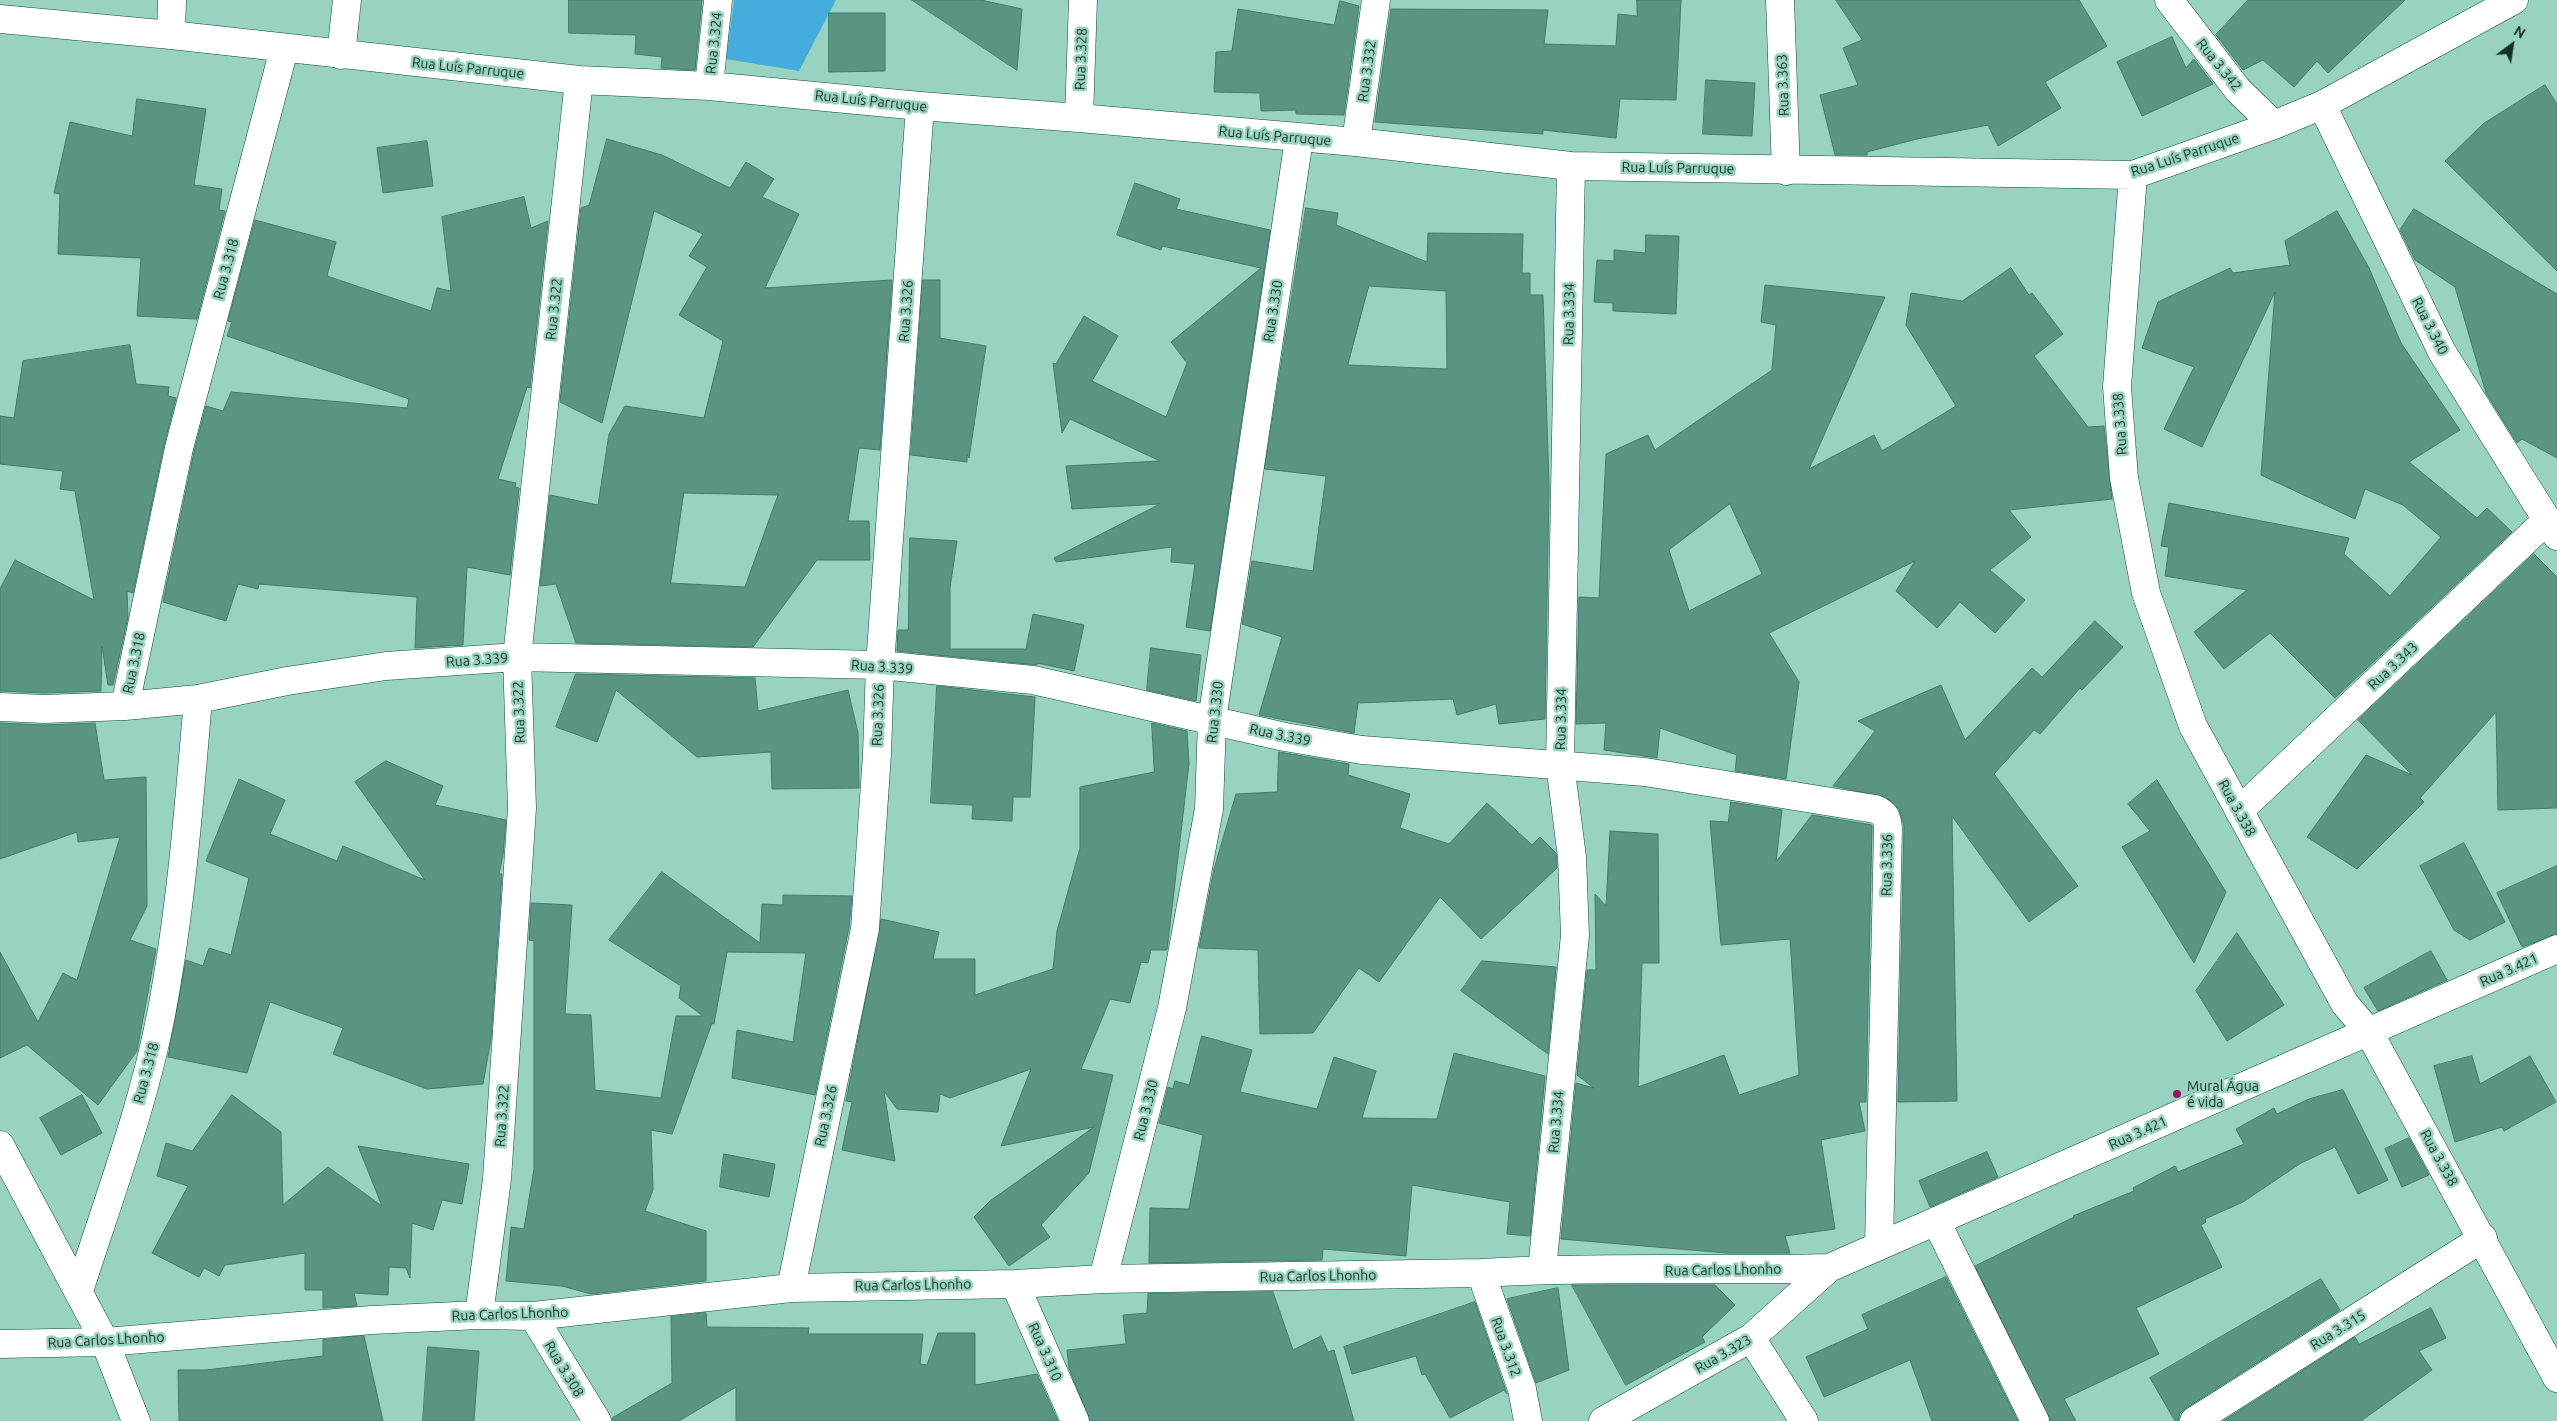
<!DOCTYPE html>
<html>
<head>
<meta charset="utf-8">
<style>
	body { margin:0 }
	#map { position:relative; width:2557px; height:1421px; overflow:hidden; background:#97d3c0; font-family:Ubuntu,sans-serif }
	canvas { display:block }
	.north { position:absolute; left:2487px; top:20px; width:50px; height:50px; -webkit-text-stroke:4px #97d3c0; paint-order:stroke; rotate:31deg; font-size:14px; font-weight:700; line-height:20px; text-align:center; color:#162f28 }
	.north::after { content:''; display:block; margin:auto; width:18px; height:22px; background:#162f28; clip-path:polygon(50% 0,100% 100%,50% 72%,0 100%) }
</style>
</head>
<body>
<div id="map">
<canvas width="2557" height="1421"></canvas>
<div class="north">N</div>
</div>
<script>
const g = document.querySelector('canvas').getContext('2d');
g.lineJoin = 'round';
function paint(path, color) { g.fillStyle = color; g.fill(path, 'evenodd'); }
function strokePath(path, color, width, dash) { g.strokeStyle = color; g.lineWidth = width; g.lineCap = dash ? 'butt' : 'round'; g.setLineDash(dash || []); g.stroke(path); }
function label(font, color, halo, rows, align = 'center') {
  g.font = font + ' Ubuntu,sans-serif'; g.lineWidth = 5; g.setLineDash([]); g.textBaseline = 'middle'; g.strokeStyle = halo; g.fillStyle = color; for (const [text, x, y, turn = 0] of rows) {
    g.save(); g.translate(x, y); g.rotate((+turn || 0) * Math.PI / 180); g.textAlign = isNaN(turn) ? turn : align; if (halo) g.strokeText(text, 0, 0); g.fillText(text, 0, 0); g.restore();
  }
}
paint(new Path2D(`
	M734,0H836L799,71L726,59Z`), '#45addd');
const building = new Path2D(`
	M569,0H702L695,70L661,68L662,57L635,54L636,35L569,33Z
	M912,0H981L1022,9L1017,70Z
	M1637,0H1681L1676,100L1620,99L1616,138L1543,130V134L1375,122L1391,9L1548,10L1544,44L1616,46L1618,14L1637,16Z
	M1836,0H2079L2107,46L2045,82L2061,108L1998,146L1988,125L1917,139L1867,152V155H1835L1820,95L1858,85L1843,48L1862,40Z
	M2248,0H2405L2328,73L2317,61L2294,87L2263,60L2243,70L2216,35Z
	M1340,1L1359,6L1344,115L1296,114V110L1261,111L1260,93L1214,92L1216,52L1232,51L1238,9L1334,25Z
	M829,13H885V71L829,72Z
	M2172,37L2186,68L2194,59L2213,84L2142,116L2117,62Z
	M1706,80L1755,83L1752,136L1703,134Z
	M2545,85L2557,104V271L2445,161L2483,124Z
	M137,99L206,109L194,185L222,189L219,210L225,211L197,319L137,316L141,258L58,254L60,194L54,193L70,122L132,136Z
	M607,139L662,155L730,188L746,162L774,179L762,197L799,214L765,288L892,280L880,450L859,448L848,521H869L870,560H817L753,647L576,643L556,584L540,586L550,495L598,505L609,434L625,406L704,418L723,341L679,315L707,267L689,256L703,234L654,211L602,423L560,402L581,208L589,205ZM684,493L778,495L745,587L671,583Z
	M427,141L433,186L383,193L377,148Z
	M1135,183L1180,199L1176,209L1270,230L1210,631L1186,627L1195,564L1171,562L1172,547L1056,562L1054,558L1160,504L1072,509L1066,466L1160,461L1070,419L1062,433L1053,363L1056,364L1084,316L1118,336L1092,381L1166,417L1187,363L1171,342L1261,268L1162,246L1161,250L1117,235Z
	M524,197L531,228L548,221L530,388L527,387L498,479L516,483L515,487L519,488L510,575L467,567L463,645L415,648L417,597L259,584L258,589L238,584L226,621L163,602L194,452L206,406L223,411L231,392L407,408L409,399L227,336L232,322L228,321L255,220L336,242L327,276L431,311L437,288L451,291L442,217Z
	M1306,208L1338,213L1336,225L1427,262L1428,233L1523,234L1522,273H1530V295H1543L1549,486L1545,719L1499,724L1496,704L1457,715L1453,699L1358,703L1354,733L1259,715L1282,637L1242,624L1252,561L1313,571L1326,476L1265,469ZM1369,286L1446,291L1447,369L1348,365Z
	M2414,209L2557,294V458L2522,439L2517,443L2486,393L2455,287L2415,260L2400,230Z
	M2337,211L2369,268L2401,343L2460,430L2409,462L2477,518L2487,508L2512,532L2335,698L2270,633L2224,669L2194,632L2247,590L2165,576L2169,547L2161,546L2169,503L2349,538L2344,554L2390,596L2441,537L2403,505L2365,489L2355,519L2261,475L2275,292L2202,447L2164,429L2194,367L2142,348L2158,302L2230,268L2233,273L2290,265L2285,241Z
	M1646,235L1679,236L1676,314L1613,311V303L1594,302L1597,260L1614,261V250L1645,253Z
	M2011,268L2029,295L2032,293L2063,334L2034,356L2088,427L2104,426L2112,499L2009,510L2031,537L1990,570L2025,600L1995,633L1960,602L1937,628L1896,591L1915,561L1769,633L1799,682L1786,779L1735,771L1737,755L1660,728L1657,758L1604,750L1606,723L1576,724L1579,597L1599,598L1606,454L1648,435L1655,450L1772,370L1776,325L1761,322L1765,285L1885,297L1809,469L1874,435L1882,451L1956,406L1906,325L1911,293L1962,301ZM1730,504L1762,574L1689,611L1669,550Z
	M923,280H940V338L986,346L969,458L967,454V462L911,455Z
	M130,345L136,384L169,387L168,396L176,398L164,445L133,593L127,591L128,617L113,685H108L102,646L101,691L44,693L0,691V589L15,560L94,600L75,491L60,489L63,471L0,464V416L14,418L23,361Z
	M910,538L957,541L950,588V649H1026L1033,614L1084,625L1074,671L1037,663V665L897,651L898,630H908Z
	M2534,554L2557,577V808L2498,810L2496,712L2420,798L2424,802L2357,869L2307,837L2366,755L2412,775L2358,720Z
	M2095,621L2123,647L2082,690L2080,688L2040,734L2034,730L1994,774L2078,886L2029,922L1952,816L1957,1101L1898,1102L1904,826L1899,809L1886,797L1833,786L1875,731L1858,721L1941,685L1965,740L2032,668L2042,677Z
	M1151,648L1201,655L1196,701L1147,690Z
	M576,674L755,678L758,711L848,690L858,733L859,788L772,789L771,752L697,757L616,690L597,742L556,727Z
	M937,686L1035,697L1030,797H1013L1012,821L972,819L973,805L931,803Z
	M0,723L43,725L95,723L104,780L146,777L147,906L130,940L156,949L137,1051L98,1105L27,1045L0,1058V952L38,1022L63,973L77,980L120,837L78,842L77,832L0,859Z
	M1152,723L1187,731L1189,764L1167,950H1151L1148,963L1141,962L1130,1003L1110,999L1081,1069L1113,1075L1089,1173L1041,1225L1050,1237L1009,1266L974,1217L990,1201L1094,1127L1001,1146L1031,1069L950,1098L940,1094L938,1112L897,1109L884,1091L895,1161L842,1150L852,1102L846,1101L881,919L939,932L933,959H975V995L1053,969L1057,931L1080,848V787L1154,772Z
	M1279,752L1349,764L1348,775L1410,794L1400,828L1449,844L1487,803L1532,845L1540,837L1556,853L1557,868L1481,939L1440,897L1379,982L1359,968L1313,1033L1260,1034L1258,950L1199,948L1214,869L1236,794L1277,792Z
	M386,761L443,786L435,805L506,820L503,855L499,874H502L491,1039L483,1084L427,1089L333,1054L343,1028L270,1002L247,1073L168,1057L186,960L203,966L209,948L231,955L249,878L206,861L239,779L285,800L270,834L337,861L343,846L425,880L355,782Z
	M2157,780L2226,892L2194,963L2122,847L2150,831L2128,804Z
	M1731,802L1782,810L1776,862L1812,815L1872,825L1866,1102H1859L1865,1131L1821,1140L1835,1229L1785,1236L1790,1253H1727L1561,1239L1576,1083L1594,1088L1577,1075L1587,970H1596L1595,894L1606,906L1610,831L1658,834L1659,963H1642L1638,1087L1724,1055L1739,1095L1799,1075L1790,939L1721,945L1710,821L1728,822Z
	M2464,843L2505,922L2470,940L2454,930L2420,866Z
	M2557,866V934L2522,947L2497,893Z
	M662,872L760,943L762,904L783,905V895L852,896L849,927L815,1095L732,1078L737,1030L793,1042L806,953L727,952L714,1024L712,1023L672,1134L651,1130L653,1190L645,1211L706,1231V1281L591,1294L562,1286L506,1281L511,1227L524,1229L534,1169V941L529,940L531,903L572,905L565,1014L591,1015L595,1090L661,1098L676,1016H703L679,998L681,986L609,940Z
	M2237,933L2284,1005L2227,1041L2196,991Z
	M2431,951L2447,980L2378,1011L2364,988Z
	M1482,961L1556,967L1548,1054L1461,991Z
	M1202,1036L1252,1050L1240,1092L1317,1109L1334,1057L1376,1071L1362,1118L1437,1119L1454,1053L1545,1076L1530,1236L1507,1234L1510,1202L1412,1185L1406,1256L1323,1249L1322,1260L1149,1263L1150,1208L1189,1209L1203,1135L1159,1123L1168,1087L1173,1089L1175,1081L1189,1085Z
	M2472,1056L2480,1084L2530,1056L2556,1102L2504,1131L2502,1127L2455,1142L2434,1066Z
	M2343,1090L2388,1180L2358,1194L2335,1147L2301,1163L2243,1202L2205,1219L2206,1222L2201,1225L2222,1267L2136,1308L2159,1354L2064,1399L2076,1421H2050L1975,1266L2074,1217L2073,1216L2134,1191L2133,1188L2175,1166L2178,1172L2244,1144L2236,1129L2274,1108L2277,1114L2309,1099Z
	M82,1095L102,1133L61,1155L40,1118Z
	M232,1095L281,1132L283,1205L328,1167L382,1206L358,1146L469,1164L462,1204L442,1200L433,1230L412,1223L410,1278L406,1268L389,1267L388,1295L354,1293L357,1306L323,1308V1290H305V1253L225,1265L219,1276L204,1268L199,1277L152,1253L188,1186L157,1176L166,1143L192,1151Z
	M2409,1138L2429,1175L2402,1187L2385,1149Z
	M1987,1152L1998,1177L1930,1207L1919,1181Z
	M724,1154L775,1164L769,1197L720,1187Z
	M1946,1277L2018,1421H1932L1910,1360L1824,1397L1806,1357L1868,1329L1862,1315Z
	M2321,1279L2340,1310L2186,1408L2180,1413L2178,1421H2175L2150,1378Z
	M1572,1285H1715L1735,1305L1702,1337L1705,1342L1626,1385Z
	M1558,1288L1569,1370L1536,1383L1507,1299Z
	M1273,1292L1293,1350L1321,1336L1328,1352L1334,1350L1354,1421H1090L1069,1368L1067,1350L1126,1344L1123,1315L1147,1313L1148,1294Z
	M1475,1302L1507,1394L1504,1390L1450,1418L1425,1374L1422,1375L1416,1356L1352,1374L1344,1347Z
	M2431,1308L2446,1338L2419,1351L2432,1370L2361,1421H2223L2355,1337L2359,1344Z
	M706,1313L707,1327L809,1328L808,1334H923L920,1364L927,1365L938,1333H975V1385L1037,1374L1058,1421H736V1387L679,1421H613L612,1418L672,1383L671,1317Z
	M364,1336L383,1421H179L178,1370H206L323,1356V1340Z
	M428,1347L479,1351L474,1421H423Z`);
paint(building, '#5a9583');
strokePath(building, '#427d6b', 1);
const street = new Path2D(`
	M1780,0L1786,171
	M2169,0L2238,90L2274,125
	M0,19L171,35L579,80L709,86L920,106L1079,118L1356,142L1571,166L2133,175L2274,125L2322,105L2514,0
	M171,35L172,0
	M341,55L347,0
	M709,86L718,0
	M2322,105L2442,352L2557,536
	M1079,118L1083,0
	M1356,142L1376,0
	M2133,175L2117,387L2124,478L2146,593L2193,726L2345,1004L2369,1032L2557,1378
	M198,699L287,681L386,666L517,657L880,665L1033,680L1285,737L1362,750L1645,772L1875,809C1885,813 1887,817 1888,828L1879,1246
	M0,707L44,709L125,706
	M2239,811L2546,521
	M0,1145L105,1342L136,1421
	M1936,1221L2035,1421
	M1542,1270L1575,935L1572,857L1560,764L1571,166
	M1481,1273L1522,1389L1528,1421
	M1103,1279L1172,1008L1209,809L1212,720L1299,139
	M1015,1284L1075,1421
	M791,1288L865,929L877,754L880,665L920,106
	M79,1291C108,1200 143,1108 161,1015C181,910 189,805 198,699L125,706L179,448L284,49
	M479,1315L497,1179L522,808L517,657L579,80
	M533,1316L597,1421
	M1751,1338L1804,1421
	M0,1344L105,1342L372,1320L479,1315L533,1316L791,1288L1015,1284L1103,1279L1481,1273C1597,1266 1713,1271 1829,1268
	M1603,1421L1751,1338L1829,1268L2557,949
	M2194,1421L2483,1238`);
strokePath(street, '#094c3d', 29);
strokePath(street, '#fff', 28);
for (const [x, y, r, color] of [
	[2177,1094,5,"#9a0f60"]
]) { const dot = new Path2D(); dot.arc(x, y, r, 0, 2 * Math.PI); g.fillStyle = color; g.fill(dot); strokePath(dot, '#97d3c0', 2); }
label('14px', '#162f28', '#97d3c0', [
	["Rua 3.324",714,43,-84],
	["Rua 3.328",1081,59,-88],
	["Rua 3.342",2219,65,51],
	["Rua Luís Parruque",468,68,6],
	["Rua 3.332",1367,71,-82],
	["Rua 3.363",1783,85,-92],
	["Rua Luís Parruque",871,101,6],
	["Rua Luís Parruque",1275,136,5],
	["Rua Luís Parruque",2185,155,-18],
	["Rua Luís Parruque",1678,168,1],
	["Rua 3.318",226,269,-75],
	["Rua 3.322",554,309,-84],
	["Rua 3.326",906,311,-86],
	["Rua 3.330",1273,311,-81],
	["Rua 3.334",1569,314,-89],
	["Rua 3.340",2430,326,63],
	["Rua 3.338",2120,424,-94],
	["Rua 3.339",477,660,-4],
	["Rua 3.318",134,663,-78],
	["Rua 3.343",2393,666,-43],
	["Rua 3.339",882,667,4],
	["Rua 3.322",519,712,-92],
	["Rua 3.330",1215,712,-84],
	["Rua 3.326",878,715,-88],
	["Rua 3.334",1561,719,-89],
	["Rua 3.339",1280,735,12],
	["Rua 3.338",2237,808,61],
	["Rua 3.336",1887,865,-89],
	["Rua 3.421",2509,970,-24],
	["Rua 3.318",146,1073,-75],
	["Rua 3.330",1146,1110,-76],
	["Rua 3.322",502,1116,-86],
	["Rua 3.326",826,1116,-78],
	["Rua 3.334",1556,1122,-85],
	["Rua 3.421",2138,1133,-24],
	["Rua 3.338",2439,1158,61],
	["Rua Carlos Lhonho",1723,1270,-1],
	["Rua Carlos Lhonho",1318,1276,-1],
	["Rua Carlos Lhonho",913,1285,-1],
	["Rua Carlos Lhonho",510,1314,-2],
	["Rua 3.315",2338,1330,-32],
	["Rua Carlos Lhonho",106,1340,-3],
	["Rua 3.312",1506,1347,70],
	["Rua 3.310",1045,1352,66],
	["Rua 3.323",1723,1354,-30],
	["Rua 3.308",564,1369,59]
]);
label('14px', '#162f28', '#97d3c0', [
	["Mural Água",2187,1086],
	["é vida",2187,1102]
], 'left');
</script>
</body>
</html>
